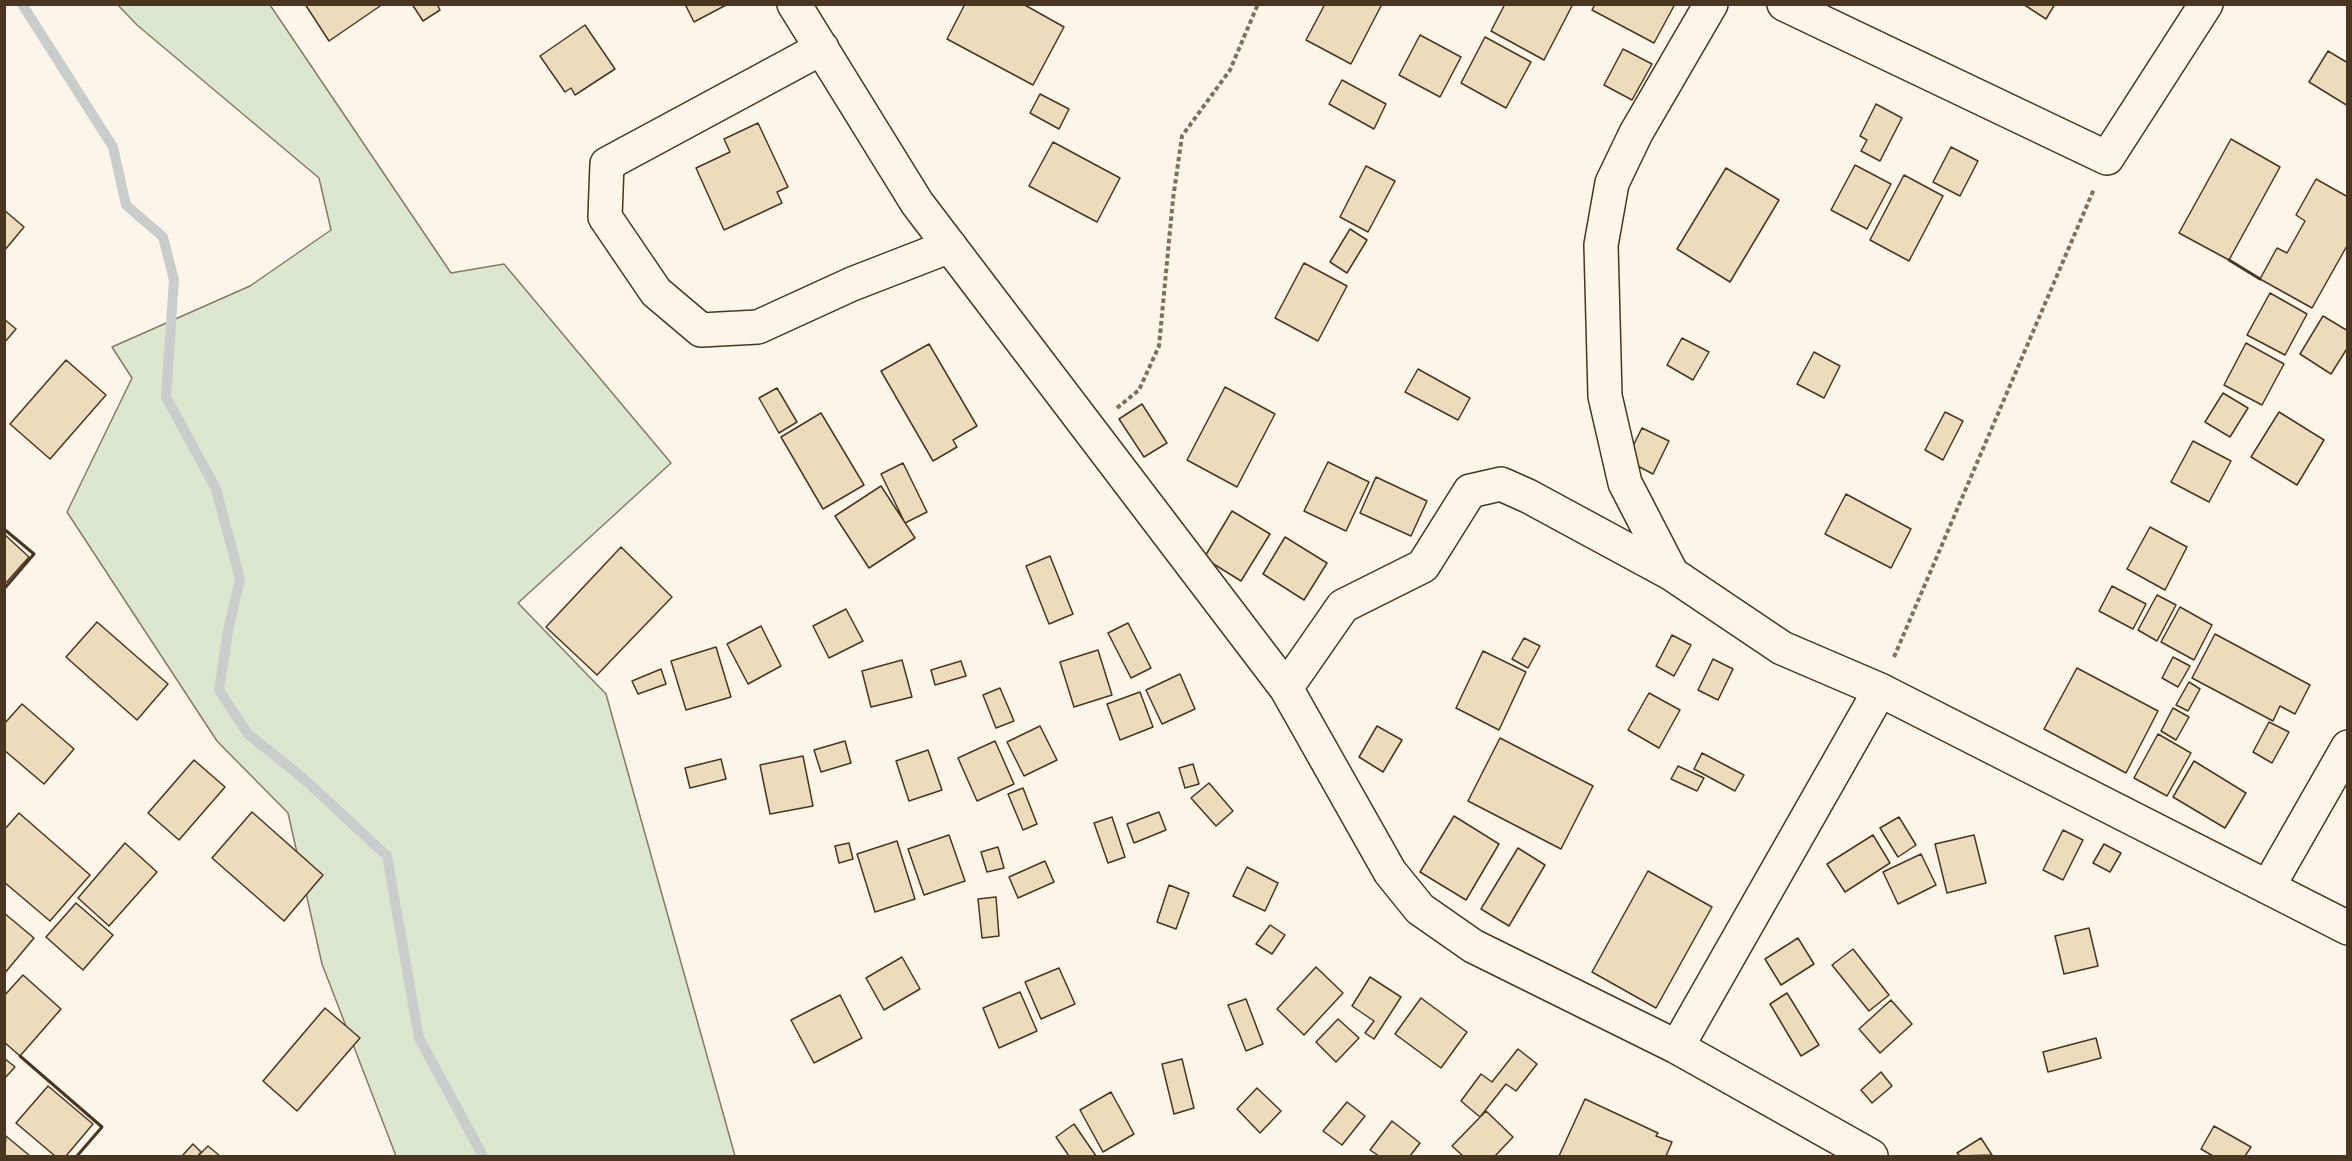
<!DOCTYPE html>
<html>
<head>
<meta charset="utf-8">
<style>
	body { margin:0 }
	#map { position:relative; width:2352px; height:1161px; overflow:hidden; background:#fbf6e9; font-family:"Asap Condensed",sans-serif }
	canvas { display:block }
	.frame { position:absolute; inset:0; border:6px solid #4a3520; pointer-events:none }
</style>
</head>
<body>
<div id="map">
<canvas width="2352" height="1161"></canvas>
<div class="frame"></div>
</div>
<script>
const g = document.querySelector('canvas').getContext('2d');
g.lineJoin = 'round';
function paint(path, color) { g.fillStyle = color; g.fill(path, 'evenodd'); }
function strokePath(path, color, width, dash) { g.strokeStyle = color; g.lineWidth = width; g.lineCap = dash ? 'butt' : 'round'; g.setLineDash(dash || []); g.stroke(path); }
const green = new Path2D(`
	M118,5H270L451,273L504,264L671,463L518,603L606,694L735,1156H396L322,964L288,813L217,741L67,512L132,378L112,347L250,286L331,230L319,178L137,25Z`);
paint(green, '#dce7d0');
strokePath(green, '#887966', 1.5);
strokePath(new Path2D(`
	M22,4L113,147L126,205L163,237L174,280L166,397L216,489L240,579L228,631L219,690L248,734L304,779L387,856L419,1038L483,1156`), '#c9cecd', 10);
const building = new Path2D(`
	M305,4H383L329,41Z
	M412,4H437L440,10L423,21Z
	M685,4H728L694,22Z
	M965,4H1023L1064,27L1033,85L947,39Z
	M1325,4H1382L1351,64L1306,40Z
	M1505,4H1573L1544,60L1491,31Z
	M1595,4H1675L1654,43L1592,10Z
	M2023,4H2055L2046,19Z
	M585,25L615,69L575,95L571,88L565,92L540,56Z
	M1420,35L1461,57L1440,97L1399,75Z
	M1485,37L1531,62L1506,108L1461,83Z
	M1623,49L1652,64L1632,100L1604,85Z
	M2328,51L2348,63V106L2309,82Z
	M1342,80L1386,104L1374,129L1329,104Z
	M1040,94L1069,109L1059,129L1030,113Z
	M1876,104L1902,118L1880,161L1861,151L1867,140L1860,136Z
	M758,123L788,187L777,192L782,203L724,230L696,168L730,152L724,139Z
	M2231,139L2280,167L2229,260L2179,233Z
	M1053,142L1120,178L1097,222L1029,186Z
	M1951,147L1978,161L1960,196L1933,182Z
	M1855,165L1891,184L1867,229L1831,210Z
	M1366,166L1395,181L1368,232L1340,217Z
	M1726,168L1779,200L1730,282L1677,249Z
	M1904,175L1943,196L1909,261L1870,240Z
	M2316,179L2348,197V244L2312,308L2260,279L2277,248L2287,253L2305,221L2296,215Z
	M4,210L24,227L4,251Z
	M1350,229L1367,240L1347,273L1330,262Z
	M1304,263L1347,286L1318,341L1275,318Z
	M2270,293L2307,314L2285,355L2247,335Z
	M2323,316L2348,331V347L2331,374L2300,354Z
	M4,319L16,329L4,343Z
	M1682,338L1709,352L1693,380L1667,365Z
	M2246,343L2284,364L2262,405L2224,385Z
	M929,344L977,426L953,440L957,447L933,461L881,371Z
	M1814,352L1840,366L1824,398L1797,384Z
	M66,360L106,395L50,459L10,424Z
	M1418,369L1470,398L1458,420L1405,392Z
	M1225,387L1275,414L1237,487L1187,460Z
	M777,388L797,422L779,433L759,398Z
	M2223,393L2248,408L2230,437L2205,422Z
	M1142,404L1167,443L1144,457L1119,419Z
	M1945,412L1963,421L1943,460L1925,450Z
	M2279,412L2324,440L2297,485L2251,457Z
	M821,413L864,485L823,509L781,437Z
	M1642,428L1669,441L1653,474L1626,460Z
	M2193,441L2231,461L2209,502L2171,482Z
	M1328,462L1369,482L1346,531L1304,511Z
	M903,463L927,512L905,523L881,474Z
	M1376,477L1427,501L1411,536L1360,513Z
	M881,486L915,538L869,568L835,516Z
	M1846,494L1911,529L1891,568L1825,534Z
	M1232,511L1270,534L1241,581L1204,558Z
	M2150,527L2187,547L2165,590L2127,569Z
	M4,534L29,557L4,585Z
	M1285,537L1327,563L1304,600L1263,574Z
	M621,547L672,597L597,675L546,627Z
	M1050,556L1073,614L1049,624L1026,566Z
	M2112,586L2146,604L2133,629L2099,611Z
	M2157,595L2176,605L2157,641L2138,630Z
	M2180,607L2212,625L2194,660L2161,642Z
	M846,609L863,641L829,658L813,626Z
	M97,622L168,684L137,720L66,657Z
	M1128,623L1151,668L1131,678L1108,633Z
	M761,626L781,666L748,684L727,644Z
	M2215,634L2310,685L2295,714L2280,706L2273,721L2192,678Z
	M1672,635L1691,645L1674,676L1656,666Z
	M1524,638L1540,646L1528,668L1512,659Z
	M716,647L731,697L686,710L671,661Z
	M1098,650L1112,695L1074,707L1060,662Z
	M1483,651L1526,672L1499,730L1456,708Z
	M2173,657L2190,666L2178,687L2162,678Z
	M1713,659L1733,669L1718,700L1698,690Z
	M902,660L912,697L871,707L862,671Z
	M961,661L966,676L935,685L931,670Z
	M2077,668L2158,711L2126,773L2044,729Z
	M661,669L666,684L638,694L632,681Z
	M1180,674L1195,709L1162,724L1146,690Z
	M2189,682L2200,689L2188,711L2176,705Z
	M1000,688L1014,721L996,728L983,695Z
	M1140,692L1153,727L1120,740L1107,704Z
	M1649,693L1680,710L1659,748L1628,730Z
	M22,704L74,749L44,784L4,750V724Z
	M2173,708L2189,717L2176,740L2161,731Z
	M2269,722L2289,732L2272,763L2253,752Z
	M1040,726L1057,760L1024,776L1007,742Z
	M1377,726L1402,740L1383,772L1359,757Z
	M2158,734L2191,753L2167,796L2134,778Z
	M1500,738L1593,786L1561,849L1468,801Z
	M845,741L851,763L821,772L814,750Z
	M995,741L1014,784L977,801L958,758Z
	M928,750L942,790L909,801L896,761Z
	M1702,753L1744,775L1735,791L1694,769Z
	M803,756L813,806L770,814L760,765Z
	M721,759L726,779L690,788L685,768Z
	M194,760L225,787L179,840L148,813Z
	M2194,761L2246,793L2225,828L2173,797Z
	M1193,764L1199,784L1185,788L1179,768Z
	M1678,766L1704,778L1697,791L1671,779Z
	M1209,783L1233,811L1216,826L1191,798Z
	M1023,788L1037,824L1023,830L1008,794Z
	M252,812L323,875L284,921L212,858Z
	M1159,812L1166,830L1134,843L1127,824Z
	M19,813L90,875L50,921L4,882V830Z
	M1454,816L1499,844L1466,900L1420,872Z
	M1112,817L1125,857L1108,863L1094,823Z
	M1899,817L1916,845L1898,857L1880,828Z
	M2063,830L2083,840L2063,880L2043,870Z
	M949,835L965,881L924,895L908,849Z
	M1873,835L1890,863L1845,892L1827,864Z
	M1974,835L1986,883L1947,893L1935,844Z
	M897,841L915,899L875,912L857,854Z
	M125,843L157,872L109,926L78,898Z
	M849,843L853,859L839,863L835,846Z
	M2104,844L2121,853L2110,872L2093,863Z
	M998,847L1004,868L987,872L981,852Z
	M1518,848L1545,865L1509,926L1481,909Z
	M1921,854L1936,885L1898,904L1883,872Z
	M1045,861L1054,882L1018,898L1009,877Z
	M1247,867L1278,883L1265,911L1233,896Z
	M1648,871L1712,907L1656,1008L1592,972Z
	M1169,885L1189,893L1176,929L1157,922Z
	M996,897L999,936L982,938L978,899Z
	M76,903L113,935L83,970L46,937Z
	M4,913L34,938L4,974Z
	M1270,925L1285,935L1272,954L1256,944Z
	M2089,928L2098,966L2064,974L2055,936Z
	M1798,938L1814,964L1781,985L1765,959Z
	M1853,949L1889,995L1869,1011L1832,965Z
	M902,957L920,989L884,1010L866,978Z
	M1316,967L1343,993L1304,1035L1277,1009Z
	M1059,968L1075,1004L1041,1019L1025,982Z
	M23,975L61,1009L20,1056L4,1042V996Z
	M1370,977L1401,997L1374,1039L1365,1033L1374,1021L1352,1006Z
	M1020,992L1037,1031L999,1048L983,1008Z
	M1787,993L1819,1045L1801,1056L1770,1004Z
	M840,995L862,1038L814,1063L791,1020Z
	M1421,998L1467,1032L1441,1068L1395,1034Z
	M1246,999L1263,1044L1246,1051L1228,1005Z
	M1891,1000L1912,1024L1880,1053L1859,1029Z
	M325,1008L360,1038L297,1111L263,1081Z
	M1338,1019L1359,1038L1336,1062L1316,1042Z
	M2096,1038L2101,1058L2048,1072L2043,1052Z
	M1518,1049L1537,1064L1516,1091L1506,1084L1480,1117L1461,1101L1481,1074L1492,1082Z
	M4,1058L15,1067L4,1079Z
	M1182,1059L1194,1108L1174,1114L1162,1064Z
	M1881,1072L1892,1086L1872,1103L1861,1090Z
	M48,1086L93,1124L66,1156H55L16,1123Z
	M1257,1088L1281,1111L1260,1133L1237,1109Z
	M1111,1092L1134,1134L1103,1152L1080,1110Z
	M1585,1099L1658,1133L1656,1136L1672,1142L1666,1156H1559Z
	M1347,1102L1365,1116L1342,1145L1323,1131Z
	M1486,1111L1513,1137L1495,1156H1463L1452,1146Z
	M1392,1121L1420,1143L1410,1156H1379L1370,1150Z
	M1074,1124L1096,1156H1069L1056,1137Z
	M2214,1126L2251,1147L2245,1156H2213L2201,1149Z
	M6,1136L30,1156H4Z
	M1981,1138L1992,1155L1960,1156L1957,1153Z
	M193,1144L201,1152L198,1156H182Z
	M208,1146L220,1156H198Z`);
paint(building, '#ecdcbc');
strokePath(building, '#4a3520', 1.5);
const minor = new Path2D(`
	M794,4L917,203L1286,688L1390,872L1420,909L1473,946L1677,1047L1871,1156
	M1784,4L2107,158L2206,4
	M822,48L607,164L605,217L656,292L701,330L758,327L852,284L950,246
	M1672,574L1625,483L1605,396L1601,245L1612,183L1636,133L1711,4
	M1286,688L1343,606L1423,566L1470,491L1501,484L1528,496L1672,574L1782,648L1880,690L2348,928
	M2268,887L2348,747
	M1677,1047L1880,690`);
strokePath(minor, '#4a3520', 36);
strokePath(new Path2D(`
	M1117,408L1139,390L1159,346L1173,199L1182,136L1230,70L1258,4
	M1894,657L2094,189`), '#7f6f5c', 4, [4.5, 3]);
strokePath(minor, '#fbf6e9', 33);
strokePath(new Path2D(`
	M2229,260L2260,279
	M4,529L34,554L4,589
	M20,1056L102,1127L77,1156`), '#4a3520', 3);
</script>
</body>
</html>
